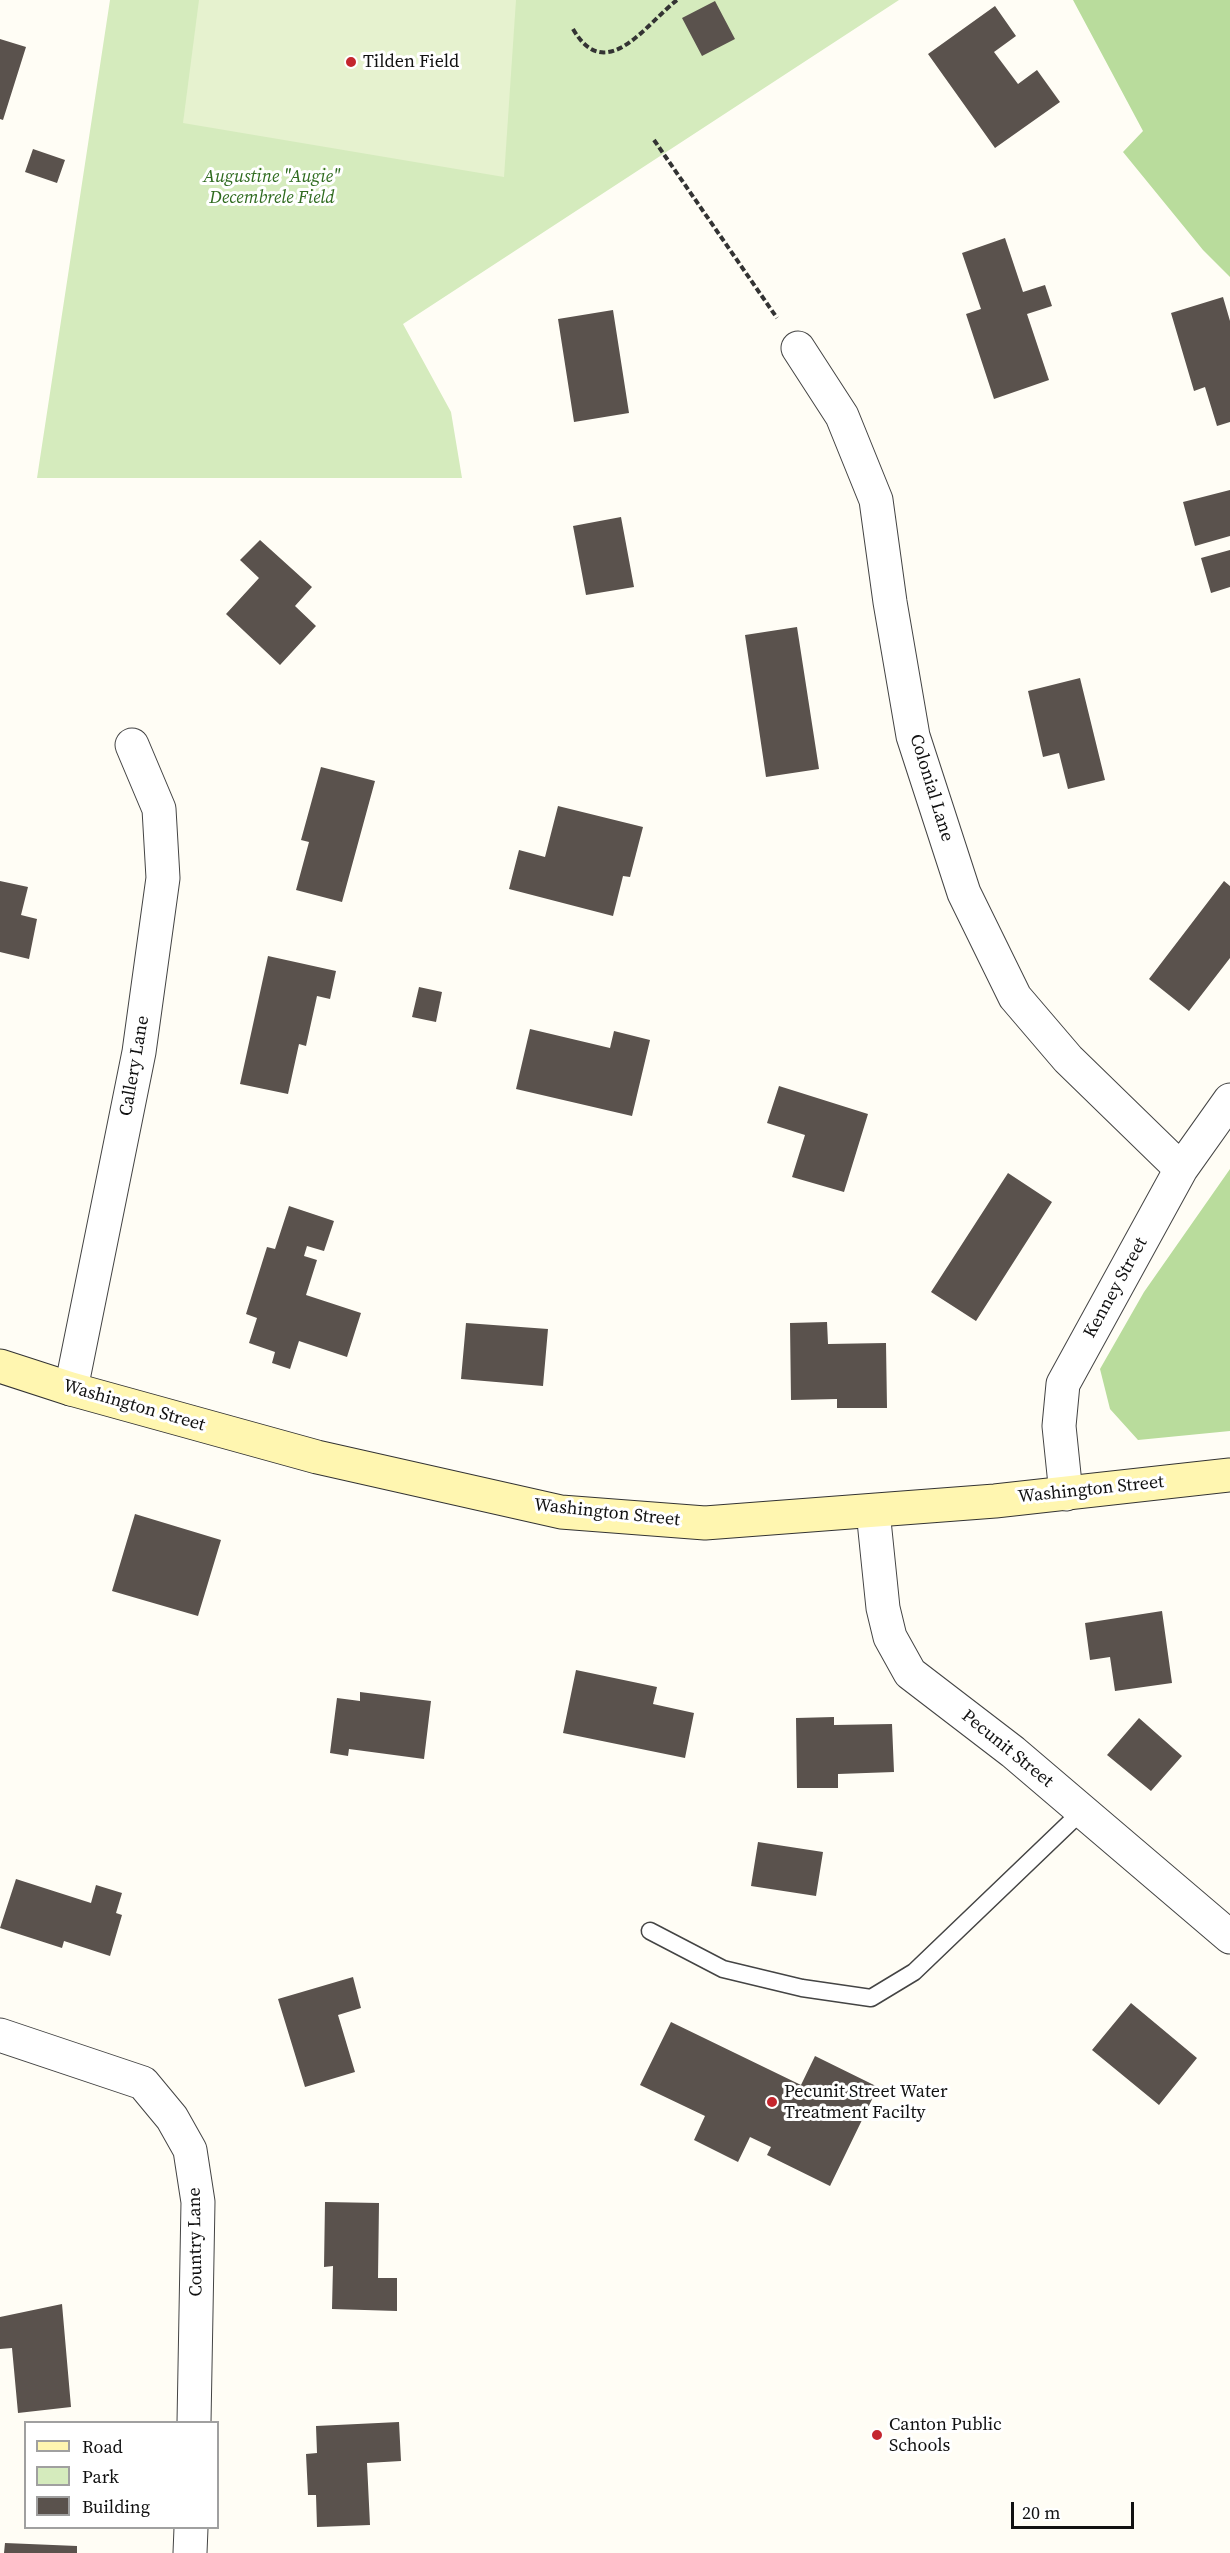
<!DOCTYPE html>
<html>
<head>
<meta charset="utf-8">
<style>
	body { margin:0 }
	#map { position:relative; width:1230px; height:2553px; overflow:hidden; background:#fffdf5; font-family:"Source Serif 4",serif }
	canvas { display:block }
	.legend { position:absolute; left:24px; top:2421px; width:195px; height:108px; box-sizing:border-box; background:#fff; border:2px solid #a0a0a0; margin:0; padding:8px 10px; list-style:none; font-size:18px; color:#111 }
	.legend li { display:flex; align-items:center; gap:12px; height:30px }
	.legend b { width:30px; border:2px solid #a0a0a0 }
	.scale { position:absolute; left:1011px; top:2502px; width:123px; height:27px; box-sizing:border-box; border:3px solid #111; border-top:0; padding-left:8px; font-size:18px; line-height:21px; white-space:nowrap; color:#111; -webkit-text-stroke:4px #fff; paint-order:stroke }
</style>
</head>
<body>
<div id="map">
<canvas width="1230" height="2553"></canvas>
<ul class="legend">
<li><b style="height:8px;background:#fff6b0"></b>Road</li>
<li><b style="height:16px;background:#d5ebbd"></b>Park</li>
<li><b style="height:16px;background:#5a524d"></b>Building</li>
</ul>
<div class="scale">20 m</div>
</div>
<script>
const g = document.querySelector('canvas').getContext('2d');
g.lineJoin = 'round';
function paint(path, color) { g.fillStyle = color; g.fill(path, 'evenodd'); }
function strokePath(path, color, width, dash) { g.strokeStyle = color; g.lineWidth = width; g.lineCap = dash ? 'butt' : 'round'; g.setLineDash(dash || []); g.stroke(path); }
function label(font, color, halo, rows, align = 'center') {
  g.font = font + ' "Source Serif 4",serif'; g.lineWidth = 6; g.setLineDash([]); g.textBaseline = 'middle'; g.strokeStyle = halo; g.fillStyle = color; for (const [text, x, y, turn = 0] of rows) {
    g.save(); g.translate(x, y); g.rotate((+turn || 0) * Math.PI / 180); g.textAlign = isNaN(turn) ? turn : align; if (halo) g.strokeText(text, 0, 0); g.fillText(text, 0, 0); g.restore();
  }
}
paint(new Path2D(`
	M110,0H899L403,324L451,412L462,478H37Z`), '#d5ebbd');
paint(new Path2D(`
	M1073,0H1230V277L1203,250L1123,152L1143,131Z
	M1230,1169V1431L1138,1440L1110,1409L1100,1369L1144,1292Z`), '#b9dc9c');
paint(new Path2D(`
	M199,0H516L504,177L183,123Z`), '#e6f2cf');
paint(new Path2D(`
	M715,1L735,39L702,56L682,18Z
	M995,6L1016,36L994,52L1018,84L1037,70L1060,102L995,148L928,54Z
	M0,39L26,47L3,120L0,119Z
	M33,149L65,160L57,183L25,172Z
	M1005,238L1023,292L1045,285L1052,306L1027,314L1049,380L994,399L966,314L981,309L962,253Z
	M1223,297L1230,321V422L1217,426L1205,387L1194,391L1171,313Z
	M613,310L629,413L574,422L558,319Z
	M1230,490V536L1195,546L1183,502Z
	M621,517L634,587L586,595L573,526Z
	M260,540L312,587L295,606L316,626L280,665L226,614L259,578L240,560Z
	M1230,550V587L1211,593L1201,558Z
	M797,627L819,769L766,777L745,635Z
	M1080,678L1105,780L1068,789L1059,753L1043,757L1028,691Z
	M321,767L375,781L342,902L296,890L309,842L301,840Z
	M558,806L643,827L630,877L623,876L613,916L509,889L519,850L545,857Z
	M0,881L28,887L21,915L37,919L29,959L0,952Z
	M1224,881L1230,886V958L1189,1011L1149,979Z
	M268,956L336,971L330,999L317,996L306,1046L299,1044L288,1094L240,1084Z
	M419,987L442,992L436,1022L412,1017Z
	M530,1029L610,1048L614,1031L650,1040L632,1116L516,1089Z
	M779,1086L868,1114L844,1192L792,1177L805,1135L767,1123Z
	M1008,1173L1052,1202L976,1321L931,1292Z
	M289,1206L334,1221L324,1251L307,1246L304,1256L317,1260L306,1295L361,1313L347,1357L299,1341L290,1369L272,1363L275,1352L249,1343L257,1318L246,1314L267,1247L275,1249Z
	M827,1322L828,1344L886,1343L887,1408H837V1399L791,1400L790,1323Z
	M466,1323L548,1329L543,1386L461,1379Z
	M135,1514L221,1540L198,1616L112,1591Z
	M1162,1611L1172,1683L1115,1691L1110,1657L1090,1660L1085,1623Z
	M576,1670L657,1687L653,1704L694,1713L685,1758L563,1733Z
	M360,1692L431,1701L424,1759L349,1749L348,1756L330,1753L337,1698L360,1701Z
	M834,1717V1725L892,1724L894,1772L838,1774V1788H797L796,1718Z
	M1139,1718L1182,1756L1151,1791L1107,1755Z
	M758,1842L823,1852L816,1896L751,1886Z
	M16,1879L91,1903L96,1885L122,1893L116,1913L122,1915L110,1956L64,1941L62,1948L0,1928Z
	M353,1977L361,2008L338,2015L355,2072L305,2087L278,1999Z
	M1131,2003L1197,2058L1159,2105L1092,2050Z
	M671,2022L801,2085L815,2056L878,2087L830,2186L767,2155L771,2147L750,2137L738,2162L694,2140L705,2116L640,2085Z
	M325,2202L379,2203L378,2278H397V2311L332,2309L333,2266L324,2267Z
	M62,2304L71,2407L18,2413L12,2348L0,2349V2317Z
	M399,2422L401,2461L367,2463L370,2525L317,2527L316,2495H308L306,2454L317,2453L316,2426Z
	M5,2543L77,2546V2553H4Z`), '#5a524d');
const service = new Path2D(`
	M650,1931L723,1969L802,1988L871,1998L914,1972L1082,1811`);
const minor = new Path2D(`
	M798,348L842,416L876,500L890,602L913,736L964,893L1015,997L1068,1059L1181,1169
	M71,1389L139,1052L163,878L159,809L132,745
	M1066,1494L1059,1426L1063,1384L1181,1169L1230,1100
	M873,1511L883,1608L890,1637L910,1673L1013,1752L1230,1937
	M0,2035L143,2083L172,2118L190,2150L198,2202L194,2422
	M190,2553L191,2528`);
const secondary = new Path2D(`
	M0,1366L71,1389L317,1457L561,1512L705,1523L995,1501L1230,1475`);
strokePath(service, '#444', 19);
strokePath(minor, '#444', 35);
strokePath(secondary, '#333', 35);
strokePath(new Path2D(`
	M573,29C606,86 646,24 677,0
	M654,140L777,318`), '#333', 4, [6, 3]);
strokePath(service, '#fff', 16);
strokePath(minor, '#fff', 33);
strokePath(secondary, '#fff6b0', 33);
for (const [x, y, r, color] of [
	[351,62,6,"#c4262e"],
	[772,2102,6,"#c4262e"],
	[877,2435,6,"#c4262e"]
]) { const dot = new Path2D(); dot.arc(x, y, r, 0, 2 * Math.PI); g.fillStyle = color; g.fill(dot); strokePath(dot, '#fff', 2); }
label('18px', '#111', '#fff', [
	["Tilden Field",363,62],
	["Pecunit Street Water",784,2092],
	["Treatment Facilty",784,2113],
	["Canton Public",889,2425],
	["Schools",889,2446]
], 'left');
label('italic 18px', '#2f6b1f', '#fff', [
	["Augustine \"Augie\"",272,177],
	["Decembrele Field",272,198]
]);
label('18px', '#111', '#fff', [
	["Colonial Lane",931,788,73],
	["Callery Lane",135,1066,-80],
	["Kenney Street",1116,1288,-61],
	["Washington Street",134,1406,16],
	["Washington Street",1091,1490,-6],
	["Washington Street",607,1513,6],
	["Pecunit Street",1007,1749,39],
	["Country Lane",196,2242,-91]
]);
</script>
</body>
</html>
